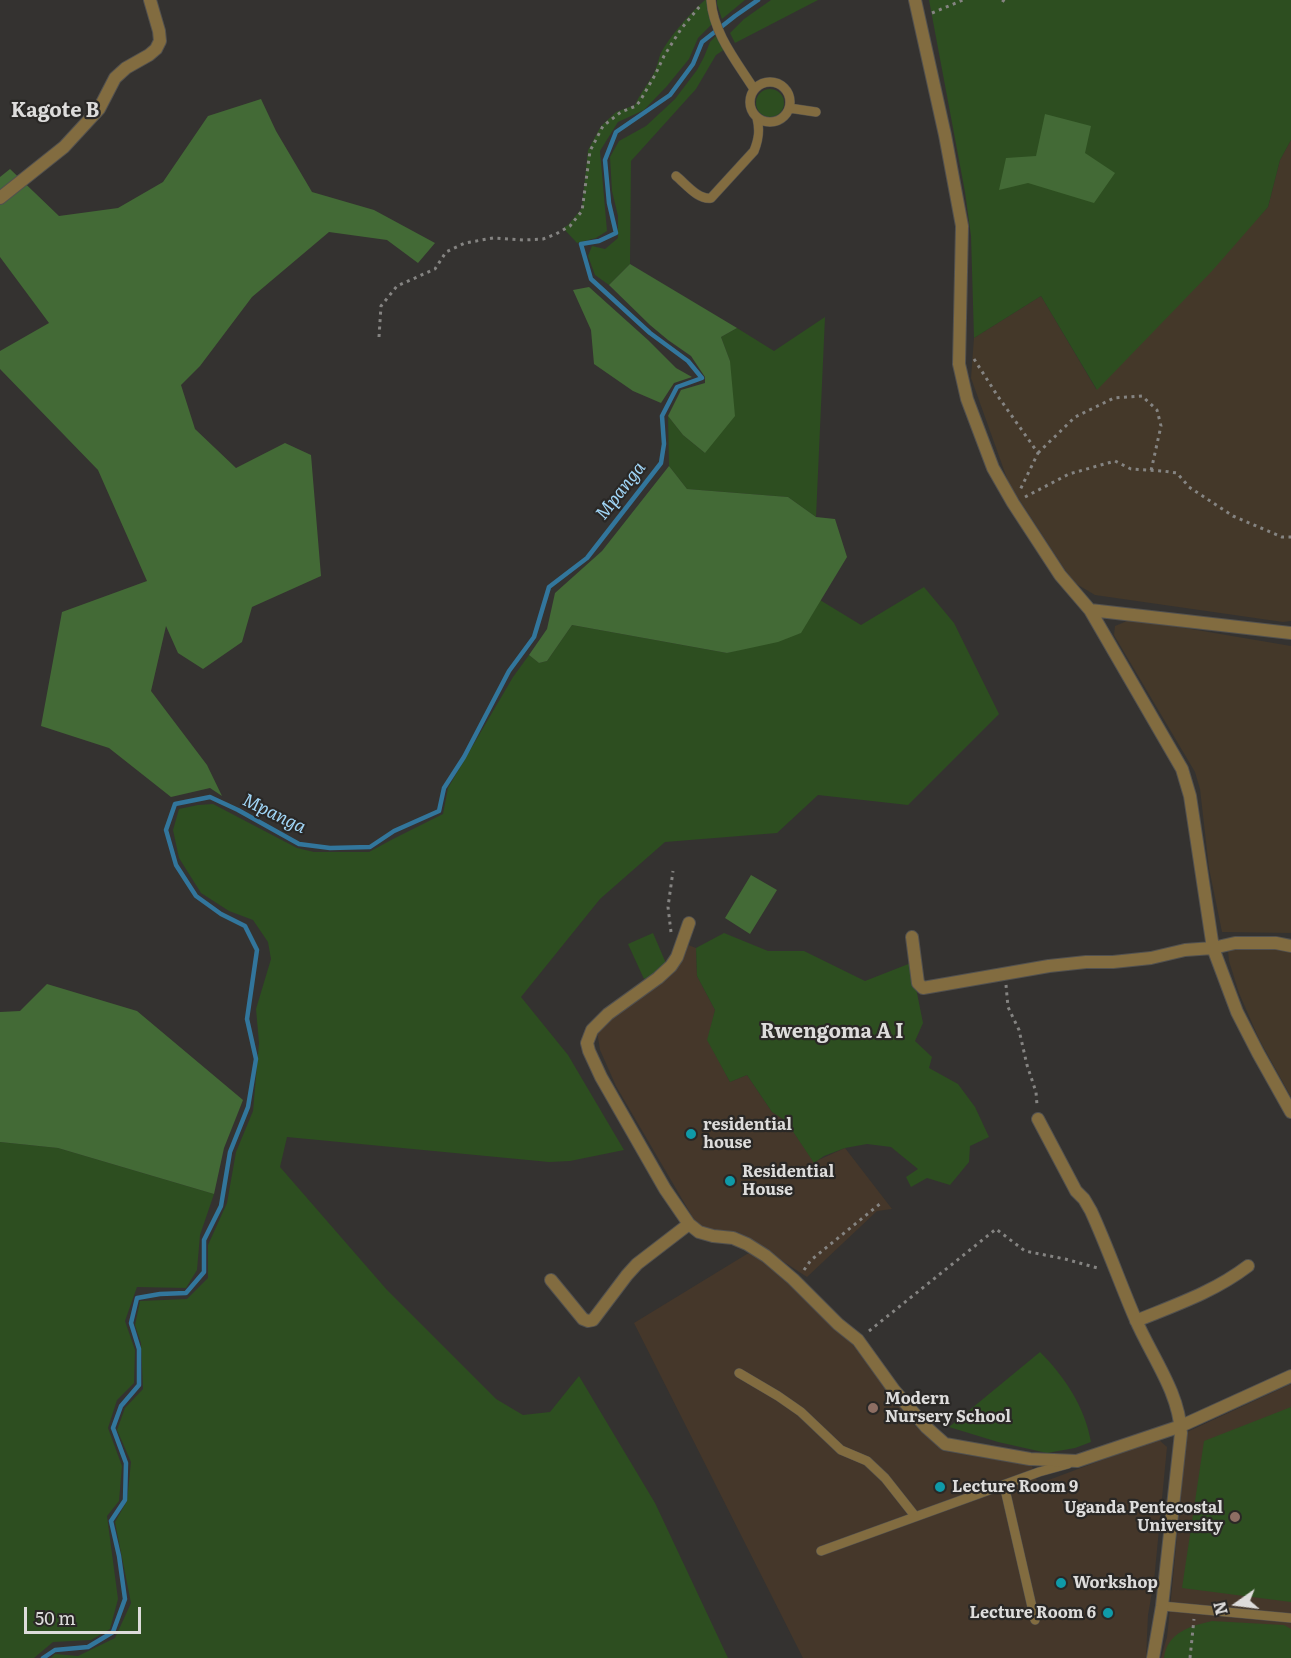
<!DOCTYPE html>
<html>
<head>
<meta charset="utf-8">
<style>
	body { margin:0 }
	#map { position:relative; width:1291px; height:1658px; overflow:hidden; background:#343230; font-family:Literata,serif }
	canvas { display:block }
	.north { position:absolute; left:1207px; top:1574px; width:60px; height:60px; -webkit-text-stroke:4px #2a2826; paint-order:stroke; rotate:256deg; font-size:16px; font-weight:700; line-height:24px; text-align:center; color:#dddcdb }
	.north::after { content:''; display:block; margin:auto; width:21px; height:27px; background:#dddcdb; clip-path:polygon(50% 0,100% 100%,50% 72%,0 100%) }
	.scale { position:absolute; left:24px; top:1607px; width:117px; height:27px; box-sizing:border-box; border:3px solid #dddcdb; border-top:0; padding-left:8px; font-size:18px; line-height:21px; white-space:nowrap; color:#dddcdb; -webkit-text-stroke:4px #2a2826; paint-order:stroke }
</style>
</head>
<body>
<div id="map">
<canvas width="1291" height="1658"></canvas>
<div class="north">N</div>
<div class="scale">50 m</div>
</div>
<script>
const g = document.querySelector('canvas').getContext('2d');
g.lineJoin = 'round';
function paint(path, color) { g.fillStyle = color; g.fill(path, 'evenodd'); }
function strokePath(path, color, width, dash) { g.strokeStyle = color; g.lineWidth = width; g.lineCap = dash ? 'butt' : 'round'; g.setLineDash(dash || []); g.stroke(path); }
function label(font, color, halo, rows, align = 'center') {
  g.font = font + ' Literata,serif'; g.lineWidth = 4.5; g.setLineDash([]); g.textBaseline = 'middle'; g.strokeStyle = halo; g.fillStyle = color; for (const [text, x, y, turn = 0] of rows) {
    g.save(); g.translate(x, y); g.rotate((+turn || 0) * Math.PI / 180); g.textAlign = isNaN(turn) ? turn : align; if (halo) g.strokeText(text, 0, 0); g.fillText(text, 0, 0); g.restore();
  }
}
paint(new Path2D(`
	M1291,140V621L1283,622L1095,595L1073,582L1009,484L971,378L974,338L1041,296L1096,389L1268,207L1280,160Z
	M1132,619L1291,646V933L1222,932L1209,868L1200,789L1195,772L1114,635L1115,626Z
	M1274,946L1291,950V1097L1259,1039L1239,993L1229,961L1228,951L1231,947Z`), '#443829');
paint(new Path2D(`
	M683,943L696,948L697,976L715,1010L708,1040L730,1082L747,1075L772,1112L786,1121L814,1162L845,1148L892,1209L877,1211L807,1277L738,1232L699,1228L616,1086L600,1050L597,1031L642,990Z
	M755,1252L804,1280L912,1423L943,1451L1032,1466L1038,1484L1158,1439L1167,1447L1154,1581L1148,1615L1146,1658H803L634,1323L747,1254Z
	M1291,1384V1658H1161L1167,1637L1170,1609L1187,1432Z`), '#45372a');
paint(new Path2D(`
	M705,0H708L713,23L698,38L689,59L667,86L644,110L618,122L600,151L607,231L596,238L577,243L563,228L568,225L582,208L588,150L601,126L616,112L635,105C641,92 648,84 654,73C657,67 658,61 660,55C668,38 691,12 705,0Z
	M717,0H745L722,19L717,4Z
	M771,0H818L735,43L730,33L744,19Z
	M929,0H1291V140L1280,160L1268,207L1212,271L1097,390L1041,296L974,338L971,236L965,192Z
	M718,34L725,49L716,55L696,89L631,161L630,264L609,285L595,275L588,256L592,246L605,249L618,238V216L612,191L610,157L619,141L646,126L675,99L697,70L704,57L710,42Z
	M756 103a14 14 0 1 1 28 0a14 14 0 1 1-28 0Z
	M825,317L816,517L788,497L687,489L669,466L668,416L683,435L705,453L730,361L721,337L737,328L774,351Z
	M924,587L954,623L999,714L908,805L818,795L777,833L665,842L600,899L521,997L568,1055L624,1150L570,1161L549,1162L287,1137L280,1167L387,1290L496,1399L523,1415L550,1412L579,1376L655,1503L728,1658H51L55,1654L78,1656L115,1638L131,1603L115,1522L127,1501L131,1462L117,1430L125,1408L143,1389L141,1343L135,1325L140,1301L187,1299L208,1278V1245L227,1203L236,1152L253,1111L259,1043L256,1009L271,959L268,942L253,920L229,911L201,893L179,858L173,830L179,809L198,805L213,804L297,848L314,852H369L393,839L443,814L448,788L513,677L529,655L539,663L547,661L572,625L727,653L800,633L820,600L861,625Z
	M653,933L668,968L644,979L628,944Z
	M724,933L768,951H804L865,981L911,963L923,1023L915,1041L932,1057L929,1068L958,1084L975,1107L989,1137L970,1146L969,1162L950,1185L927,1178L911,1187L906,1177L918,1169L891,1147L867,1144L845,1148L824,1156L814,1163L786,1121L772,1112L747,1075L730,1082L707,1040L715,1010L697,976L696,948Z
	M0,1142L58,1148L214,1194L200,1235L197,1270L186,1288L137,1287L125,1321L135,1350L134,1383L117,1400L108,1428L122,1466L119,1501L107,1516L118,1599L110,1629L91,1640L53,1642L34,1658H0Z
	M1040,1352C1065,1377 1085,1407 1091,1442L1075,1448L1047,1453L998,1442L949,1427Z
	M1291,1407V1602L1182,1588L1204,1441Z
	M1212,1621L1284,1625L1291,1629V1658H1164C1167,1632 1191,1626 1212,1621Z`), '#2d4e20');
paint(new Path2D(`
	M261,99L276,131L312,192L374,210L435,243L418,263L387,240L329,232L252,297L200,366L181,385L195,429L236,468L285,443L311,455L321,576L252,607L242,642L203,669L178,653L166,626L151,691L207,765L222,796L210,788L171,797L109,748L41,726L62,612L147,581L98,470L0,369V351L49,323L0,257V177L10,169L59,216L118,208L163,182L208,116Z
	M1045,114L1091,126L1085,153L1115,173L1094,203L1028,183L999,190L1006,158L1036,156Z
	M630,264L737,328L721,337L730,361L735,416L705,453L683,435L668,416L681,390L705,383V377L691,356L668,340L650,325L609,285Z
	M589,287L648,340L676,368L692,377L674,383L661,403L633,391L594,364L591,330L573,290Z
	M669,466L687,489L788,497L816,517L835,519L847,557L801,633L778,642L727,653L572,625L547,661L539,663L529,655L547,629L555,593L602,551Z
	M751,875L777,890L750,934L725,918Z
	M47,984L137,1011L243,1100L224,1148L214,1194L58,1148L0,1142V1012L20,1011Z`), '#436a36');
strokePath(new Path2D(`
	M43,1658L55,1650L88,1647L113,1632L125,1599L119,1556L111,1521L125,1500L126,1463L113,1428L121,1406L139,1385V1349L131,1323L137,1298L160,1294L186,1293L204,1272V1240L221,1206L230,1152L248,1107L256,1059L247,1019L257,950L245,926L221,914L196,896L176,865L166,830L175,804L210,797L238,810L299,844L330,848L370,847L394,831L439,811L444,788L464,757L509,671L534,637L549,587L587,558L661,463L664,444L662,416L677,387L702,378L688,361L650,333L591,279L581,244L599,241L616,233L609,203L605,160L616,132L670,95L693,64L702,42L735,16L758,0`), '#32769c', 4.5);
const lane = new Path2D(`
	M711,0C713,33 737,62 754,89
	M750 102a20 20 0 1 1 40 0a20 20 0 1 1-40 0Z
	M789,108L816,112
	M676,176C686,184 698,200 711,198L754,151C759,139 760,130 757,118
	M739,1373L778,1396L801,1412L841,1450L867,1461L885,1478L915,1516
	M1004,1485L1035,1620
	M821,1551L1039,1472L1068,1464
	M1162,1606L1291,1618`);
const street = new Path2D(`
	M915,0L945,135L962,226L959,364L967,399L993,468L1013,503L1060,575L1090,610L1182,769L1190,796L1213,948L1237,1012L1258,1053L1291,1112
	M0,198L64,147L99,109L115,78L126,68L149,55L156,49L160,41L159,31L150,0
	M1090,610L1291,633
	M689,923L677,957L671,966L658,978L608,1014L592,1030L587,1043L589,1051L601,1077L665,1189L689,1224L699,1232L713,1236L733,1238L747,1244L766,1256L793,1279L838,1324L858,1340L894,1390L926,1427L945,1444L1030,1459L1077,1461L1181,1426L1291,1376
	M912,937L918,983L923,988L1049,966L1086,962H1113L1151,958L1185,950L1213,948L1235,943H1276L1291,946
	M1038,1119L1076,1191L1084,1199L1091,1211C1107,1246 1120,1283 1135,1318C1151,1356 1179,1391 1181,1433L1162,1606L1153,1658
	M551,1280L583,1319L588,1321L593,1320L627,1275L637,1264L689,1224
	M1136,1321C1175,1305 1214,1292 1248,1266`);
strokePath(lane, '#52514f', 10);
strokePath(street, '#52514f', 14);
strokePath(new Path2D(`
	M1002,0L1007,3
	M932,13L963,0
	M379,337L381,306L397,286L435,269L446,252L465,243L493,238L523,240L543,239L556,234L570,226L582,211L590,151L603,126L621,112L636,106L640,101L655,75L664,56L681,29L700,6
	M974,359L997,395L1038,453L1020,490
	M1038,453L1075,417L1114,398L1142,396L1157,410L1161,426L1151,471
	M1025,497L1069,474L1115,461L1131,469L1163,471L1177,473L1189,487L1233,516L1282,537H1291
	M671,932L668,907L673,871
	M1006,985L1008,1007L1019,1030L1027,1065L1036,1092L1037,1105
	M804,1270L811,1260L881,1203
	M869,1331L996,1229L1025,1251L1065,1259L1101,1269
	M1190,1658L1194,1619`), '#858482', 3, [3, 4.5]);
strokePath(lane, '#826c40', 9);
strokePath(street, '#826c40', 12);
for (const [x, y, r, color] of [
	[691,1134,6,"#0f9aa8"],
	[730,1181,6,"#0f9aa8"],
	[873,1408,6,"#8d6e63"],
	[940,1487,6,"#0f9aa8"],
	[1235,1517,6,"#8d6e63"],
	[1061,1583,6,"#0f9aa8"],
	[1108,1613,6,"#0f9aa8"]
]) { const dot = new Path2D(); dot.arc(x, y, r, 0, 2 * Math.PI); g.fillStyle = color; g.fill(dot); strokePath(dot, '#2a2826', 2); }
label('bold 16px', '#dddcdb', '#2a2826', [
	["residential",703,1125],
	["house",703,1143],
	["Residential",742,1172],
	["House",742,1190],
	["Modern",885,1399],
	["Nursery School",885,1417],
	["Lecture Room 9",952,1487],
	["Uganda Pentecostal",1223,1508,"right"],
	["University",1223,1526,"right"],
	["Workshop",1073,1583],
	["Lecture Room 6",1096,1613,"right"]
], 'left');
label('italic 18px', '#a0d5f6', '#2a2826', [
	["Mpanga",621,491,-52],
	["Mpanga",274,814,26]
]);
label('bold 20px', '#dddcdb', '#2a2826', [
	["Kagote B",55,111],
	["Rwengoma A I",832,1032]
]);
</script>
</body>
</html>
